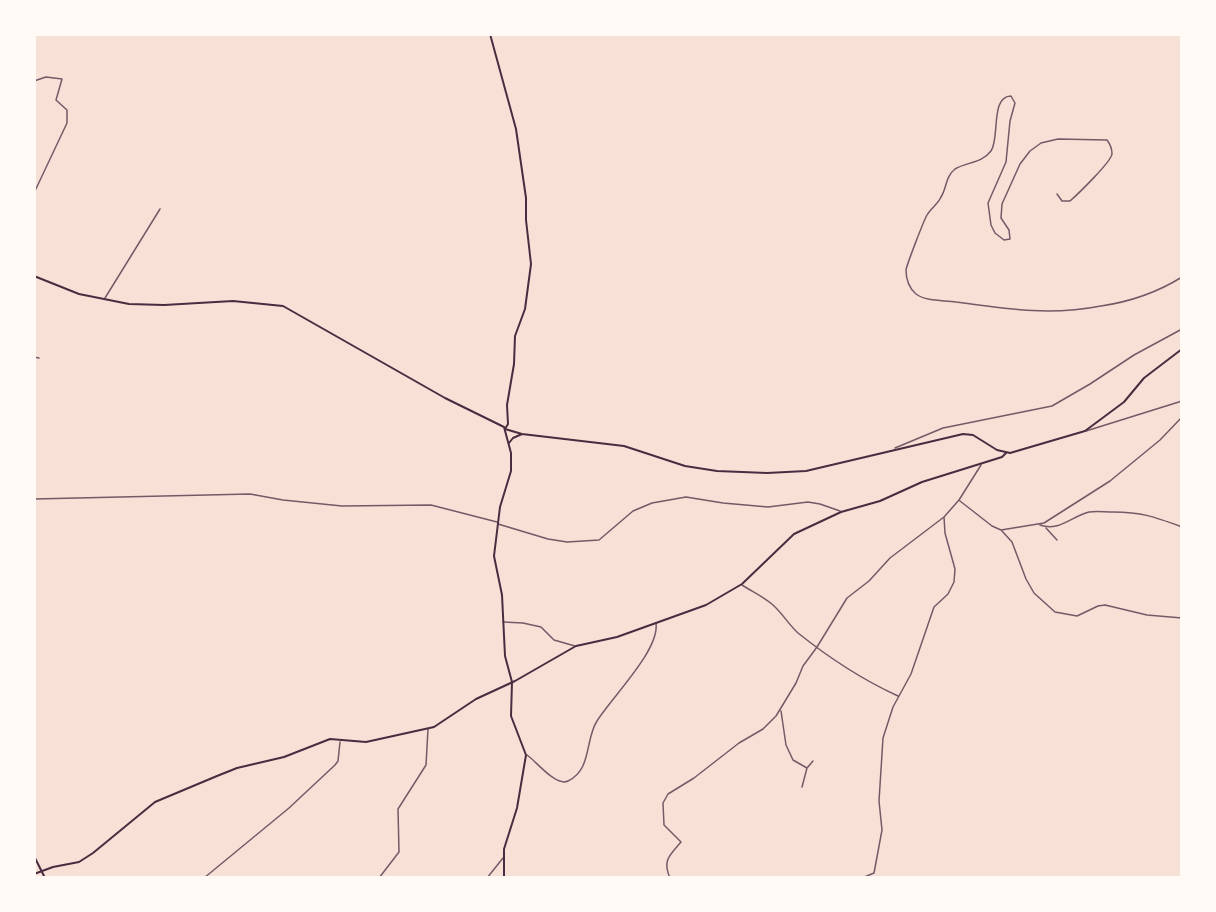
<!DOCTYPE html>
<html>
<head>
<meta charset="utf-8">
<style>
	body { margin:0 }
	#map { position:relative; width:1216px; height:912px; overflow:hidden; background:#f7e1d7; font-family:Helvetica,sans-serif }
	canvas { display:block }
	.frame { position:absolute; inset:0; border:36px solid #fffaf5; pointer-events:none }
</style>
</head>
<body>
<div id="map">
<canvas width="1216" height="912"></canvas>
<div class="frame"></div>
</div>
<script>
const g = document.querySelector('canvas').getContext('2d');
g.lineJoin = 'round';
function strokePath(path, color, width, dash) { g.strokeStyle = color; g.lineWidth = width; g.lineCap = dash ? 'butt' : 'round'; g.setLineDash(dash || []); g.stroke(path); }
strokePath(new Path2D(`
	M34,81L46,77L62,79L56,100L67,110V123L34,193
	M1057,194L1062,201H1070C1078,194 1111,162 1112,154C1112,149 1110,144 1107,140L1058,139L1041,143L1030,151L1020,164L1002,204L1001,218L1009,230L1010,239L1004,240L995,233L991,225L988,203L1006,162L1010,121L1015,103L1011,96C990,96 1000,139 991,151C982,163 967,162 955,169C945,177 947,188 941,197C938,204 931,208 927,215C924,220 907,264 906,270C906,279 909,288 916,294C927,302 944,300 956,302C1007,309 1049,316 1101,306C1128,302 1158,292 1182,277
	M105,298L160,209
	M34,357L39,358
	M1086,431L1182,401
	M895,448L943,428L1052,406L1090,384L1134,355L1182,329
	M34,499L250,494L283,500L342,506L431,505L497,522
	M960,501L992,526L1001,530L1044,523L1110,481L1160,440L1182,417
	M498,524L548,539L567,542L599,540L633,511L652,503L686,497L723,503L768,507L808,502L820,504L840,511
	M1040,525C1059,532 1072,516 1089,512C1096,511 1105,512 1113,512C1142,512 1155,517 1182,527
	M1046,528L1057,540
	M1002,531L1012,542L1026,579L1034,593L1055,612L1077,616L1098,606L1105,605L1147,615L1182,618
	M742,585C753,592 764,597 773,605C783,614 789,625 798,633C828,657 863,680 898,696
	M503,622L523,623L541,627L554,640L575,646
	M781,711L786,745L793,760L807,768
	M527,755C536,761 556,787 568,781C592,770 585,739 597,721C612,697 660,650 656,623
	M802,787L807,768L813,761
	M204,878L289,808L335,765L338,761L340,742
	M379,878L399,852L398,809L426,765L428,729
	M487,878L503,858
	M670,878C662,860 670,855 681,842L664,825L663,803L668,794L694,778L739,743L763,729L776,716L796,683L803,666L817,647L847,598L869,581L890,558L944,517
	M862,878L874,873L882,830L879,801L883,738L893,707L911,674L934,607L948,594L954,582L955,569L945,533L944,517L959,500L981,465`), '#755966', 1.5);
strokePath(new Path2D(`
	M490,34L516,129L526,198V220L531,264L525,309L515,336L514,364L507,405L508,424L505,429L522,434
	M509,443L513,438L522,434L624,446L685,466L717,471L767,473L806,471L963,434L973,435L997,450L1010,453L1085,431L1124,402L1144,378L1182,349
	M34,856L45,878
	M34,874L53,867L79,862L93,853L155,802L217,776L237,768L284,757L330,739L366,742L434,727L476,699L515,681L576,646L617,637L706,605L742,584L794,534L841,512L880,501L922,482L1002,457L1006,453`), '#4a2c40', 2);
strokePath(new Path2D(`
	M34,276L79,294L129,304L164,305L233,301L283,306L445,398L504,427L511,453V471L500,507L494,556L502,595L505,656L512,682L511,716L526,755L517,808L504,849V878`), '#4a2c40', 2);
</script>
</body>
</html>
